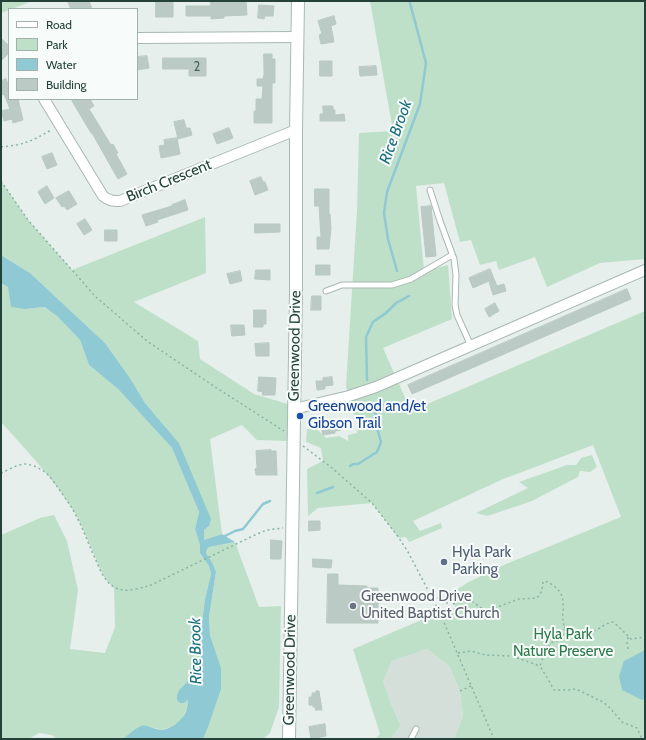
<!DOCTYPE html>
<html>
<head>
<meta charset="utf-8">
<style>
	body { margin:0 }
	#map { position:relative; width:646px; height:740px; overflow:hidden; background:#e6efeb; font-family:Cabin,sans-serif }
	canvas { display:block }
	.frame { position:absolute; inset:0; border:2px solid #24423a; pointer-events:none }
	.legend { position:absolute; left:8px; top:8px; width:130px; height:92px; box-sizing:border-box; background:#f7fbf9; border:1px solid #a3b1ad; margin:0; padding:5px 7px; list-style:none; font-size:12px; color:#24423a }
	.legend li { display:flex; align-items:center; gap:8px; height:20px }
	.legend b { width:20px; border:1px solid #a3b1ad }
</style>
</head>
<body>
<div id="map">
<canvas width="646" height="740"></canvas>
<div class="frame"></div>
<ul class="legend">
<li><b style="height:5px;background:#fff"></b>Road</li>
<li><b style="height:11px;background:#bfe0c8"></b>Park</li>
<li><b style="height:11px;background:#8ec9d4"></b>Water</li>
<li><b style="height:11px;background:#bbcac4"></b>Building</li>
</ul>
</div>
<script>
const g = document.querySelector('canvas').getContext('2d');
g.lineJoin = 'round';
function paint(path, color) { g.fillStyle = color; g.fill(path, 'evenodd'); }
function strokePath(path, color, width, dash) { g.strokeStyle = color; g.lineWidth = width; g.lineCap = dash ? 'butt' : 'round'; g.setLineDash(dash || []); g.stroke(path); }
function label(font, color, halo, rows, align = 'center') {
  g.font = font + ' Cabin,sans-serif'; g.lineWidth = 4; g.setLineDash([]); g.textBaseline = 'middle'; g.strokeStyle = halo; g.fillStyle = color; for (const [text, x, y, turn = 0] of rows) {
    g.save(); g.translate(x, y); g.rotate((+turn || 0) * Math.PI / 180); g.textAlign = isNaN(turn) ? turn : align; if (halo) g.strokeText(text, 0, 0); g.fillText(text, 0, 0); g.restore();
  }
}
paint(new Path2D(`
	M427,649L449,666L460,691L463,716L454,739H390L401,726L391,704L383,681L392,661Z`), '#d4dfda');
paint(new Path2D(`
	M1,1H32L12,9H9V10L1,13Z
	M370,1H645V259L600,263L547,287L535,257L499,270L496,261L480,265L471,240L460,242L444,183L416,186L424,271L448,265L452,319L383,348L411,411L645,311V739H454L463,716L460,691L449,666L427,649L392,661L383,681L391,704L401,726L390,739H375L380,734L353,649L450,608H455V605L454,602L455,601L456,590L467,583L506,564L621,517L593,445L501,480L413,521L420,531L441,523L442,528L409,542L406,537L399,538L372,503L318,508L308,516L307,469L323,461L321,448L306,442L307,429H317L326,438L339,436L348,441V435L357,433L358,422L352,410L346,386L357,211L359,133L393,131Z
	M1,181L28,220L72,270L205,217L206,273L134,302L198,341L200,359L254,394L288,404L287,441L257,440L242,425L210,439L222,534L204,540V530L209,526L179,443L145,403L130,378L105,343L30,273L1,255Z
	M1,283L8,287L25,309L43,307L57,316L80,340L89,365L118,389L172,448L199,512L195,529L200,545V553L209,566L211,574L205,599L201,631V664L196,673L180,689L184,703L189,699L186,711L181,720L171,727L161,730L148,726L136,729L123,739H57L52,735L39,733L29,739H1V535L40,518L54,515L67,541L78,590L70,649L105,653L115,627L114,588C103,579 99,567 94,554C87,540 82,524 73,510C53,478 26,450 1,422Z
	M592,455L597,467L590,472L580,471L578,477L532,501L487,516L476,513L528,488L519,482L567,465H576L581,458Z
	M235,542L259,607L281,606L279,707L270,733L263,739H203L207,730L221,668L210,635L209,617L216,572L213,564L206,553L207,549L209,547Z`), '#bfe0c8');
paint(new Path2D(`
	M1,255L30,273L105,343L130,378L145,403L179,443L211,519L209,526L204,530V540L222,534L235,542L209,547L207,549L206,553L213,564L216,572L209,617L210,635L221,668V689L207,730L203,739H123C128,735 134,729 141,726C148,724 154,730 162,730C171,729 182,720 186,712C187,708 188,703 188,700L184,703H180L177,700V695L180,689L196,673L201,664V631L205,599L211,574L209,566L200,553V545L195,529L199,512L172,448L118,389L89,365L80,340L57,316L44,307L25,309L11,307L8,287L1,283Z
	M645,650V699L642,700L622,690L619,676L624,661Z`), '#8ec9d4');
strokePath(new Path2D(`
	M397,271L388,239L384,213L387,192L420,104L426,63L410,3V1
	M367,380L366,337L373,322L386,313L396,303L409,296
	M350,466L353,464H358L377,452L381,442L374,417L376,415L374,408
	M317,493L333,487
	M223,537L235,531L243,529L263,504L270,501`), '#8ec9d4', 2.5);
const building = new Path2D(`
	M68,1H89L92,9H71Z
	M156,1H173V17H156Z
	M223,1V2L246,1L247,15L224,16V18L211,19V16H186V6H211L210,2Z
	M259,5L274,6L273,16H265L264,19L258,18Z
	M334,16L336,24L331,26L334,42L321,44L319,35L322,34L318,21Z
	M1,38L9,46V53L1,61Z
	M264,54H272V59H275V83H272V123H254V111H256V99H262L263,86H257V79H263L264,75Z
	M147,56L149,68L137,70V57Z
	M163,58H206V76H189V69H163Z
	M320,61H332V76H320Z
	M376,66L377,75L360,76L359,67Z
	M6,79L9,87V99H18L23,120L13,123L12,119L4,121L1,111L10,109L4,94L2,95L1,92V81Z
	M76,99H90L94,106L89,109L111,145L113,144L118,153L116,154L127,174L118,179L92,133H91L72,101Z
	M323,106H333V110H335V115L344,114L345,121H320V114H323Z
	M184,120L186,128H190L192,135L178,139L174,122Z
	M229,128L233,138L217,144L213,134Z
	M177,138L180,154L161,158L159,146L165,145L164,140Z
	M52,153L57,165L47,169L42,157Z
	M261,177L263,182H265L268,190L255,195L250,181Z
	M47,186L54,198L45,204L38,192Z
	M315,189H329V215L330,214L331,228L329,249H317V237H321L319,206H315Z
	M69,191L77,204L67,210L64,206L62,207L56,198Z
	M185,200L188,210L157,220L158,222L146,226L142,215L172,206V205Z
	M431,206L436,256L426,257L421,207Z
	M85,219L92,230L84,235L77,224Z
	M255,224H280V232L255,233Z
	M105,230H117V241H105Z
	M316,265H330V275H316Z
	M490,269L497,286L504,284L506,291L493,295L489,281L473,288L469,278Z
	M256,270H270V280L255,279Z
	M240,271L242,281L230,284L227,274Z
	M627,289L631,299L412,394L408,385Z
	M312,296H321V310H311Z
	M495,303L499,311L489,317L485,309Z
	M254,310H266V324H263V327H254Z
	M231,325H244L245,335L232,336Z
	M269,343V356H256L255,344Z
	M259,377L276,378L275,395H262L263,392L258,391Z
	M332,377L333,385L325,386V389L317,390L316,381H323V378Z
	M340,424L341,430L335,431V433L323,435L321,426Z
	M271,450V451H276L277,475H256L255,469L257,468L256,451Z
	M309,521H320V530L309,531Z
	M271,540L282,541L281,559H271Z
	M313,559L332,560L331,568L313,567Z
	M328,574H338V585L367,586V588H378V623H327Z
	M316,691H319L322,710H315L316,707H313V705H309V697H312V693H316Z
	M325,724L326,736L311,739L309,727Z`);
paint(building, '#bbcac4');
strokePath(building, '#b8c9c2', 1);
const lane = new Path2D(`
	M430,190L440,221L454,259L456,275L455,305L457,315L471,346
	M326,291L342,285H392L411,279L452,255
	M411,739L416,729`);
const street = new Path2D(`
	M137,38L297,37
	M44,99L103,196C109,201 113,201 120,201L296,130
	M294,409L349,396L376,387L645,270`);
const secondary = new Path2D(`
	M289,739L296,292V130L298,1`);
strokePath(lane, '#a8b8b2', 7);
strokePath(street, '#a8b8b2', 12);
strokePath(secondary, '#a4bbb3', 14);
strokePath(new Path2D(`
	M1,147C24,145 32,141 51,130
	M1,181L28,220L72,270L96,297L147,341L212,385L284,431
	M303,446L332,468L372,503L399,538L408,552L440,613L494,739
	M1,473C8,470 16,465 24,464C31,464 40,468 46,473C51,477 55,484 59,489C64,497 70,504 74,512C82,526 87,540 93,554C99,566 103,582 116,588C126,593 139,588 149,586L257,534L267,530L283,528
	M437,598L449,604
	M453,604L460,601L470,600L483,609H492L519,599L537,598L542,591L543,582L545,581C555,585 563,592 563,603C564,608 562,614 563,619C563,624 566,631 563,637C560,642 554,640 550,644C546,647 542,661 540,666L549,681L554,690H568L576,689L603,702L609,707L622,722L637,728L642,739
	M564,627C574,629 587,634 596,630C602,627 606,623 613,622L618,626L631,639L645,637
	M628,649L627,643L628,637
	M458,653L471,651L485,655L512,656L540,666
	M460,691L471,686`), '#86b3a5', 1.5, [2, 3]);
strokePath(lane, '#fff', 5);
strokePath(street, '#fff', 10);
strokePath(secondary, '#fff', 12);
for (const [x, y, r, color] of [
	[300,416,4,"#1a4fb4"],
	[444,562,4,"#5c6f8a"],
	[353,606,4,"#6b7280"]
]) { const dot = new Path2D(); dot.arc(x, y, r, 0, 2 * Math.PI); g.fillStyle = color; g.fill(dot); strokePath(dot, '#f7fbf9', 1.5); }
label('13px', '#4a645c', null, [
	["2",197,67]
]);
label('15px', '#24423a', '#f7fbf9', [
	["Birch Crescent",169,181,-22],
	["Greenwood Drive",295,346,-89],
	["Greenwood Drive",290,670,-89]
]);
label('15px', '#164399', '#f7fbf9', [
	["Greenwood and/et",308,407],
	["Gibson Trail",308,424]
], 'left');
label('15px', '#4e5e75', '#f7fbf9', [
	["Hyla Park",452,553],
	["Parking",452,570]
], 'left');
label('15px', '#5b616d', '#f7fbf9', [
	["Greenwood Drive",361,597],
	["United Baptist Church",361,614]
], 'left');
label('15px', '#2d7a4b', '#f7fbf9', [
	["Hyla Park",563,635],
	["Nature Preserve",563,652]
]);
label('italic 16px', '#1c6f80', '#f7fbf9', [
	["Rice Brook",396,132,-70],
	["Rice Brook",196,651,-91]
]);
</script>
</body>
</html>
